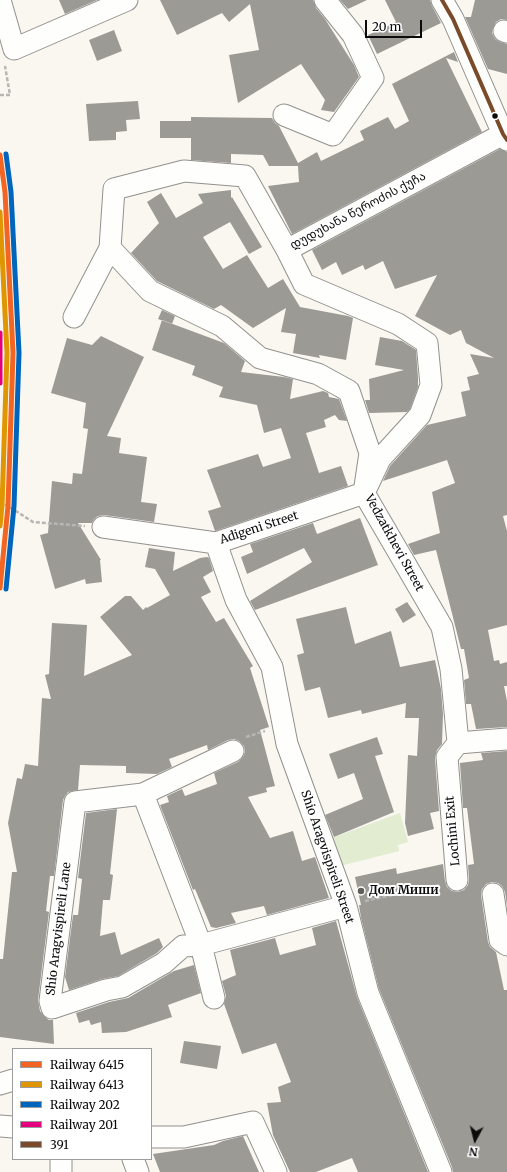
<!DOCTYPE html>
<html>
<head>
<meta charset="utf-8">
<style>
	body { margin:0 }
	#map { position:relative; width:507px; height:1172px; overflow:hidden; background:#f9f7ef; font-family:Merriweather,serif }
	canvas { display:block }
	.legend { position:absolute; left:12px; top:1048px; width:140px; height:112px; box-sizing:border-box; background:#fff; border:1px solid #9d9d9d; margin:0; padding:5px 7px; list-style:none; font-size:12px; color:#0b0b0b }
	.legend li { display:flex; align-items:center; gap:8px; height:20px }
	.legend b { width:20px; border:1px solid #9d9d9d }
	.north { position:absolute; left:455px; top:1120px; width:40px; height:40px; -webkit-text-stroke:3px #fff; paint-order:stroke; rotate:187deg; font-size:11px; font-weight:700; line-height:16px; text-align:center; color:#0b0b0b }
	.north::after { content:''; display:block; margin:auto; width:14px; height:18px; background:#0b0b0b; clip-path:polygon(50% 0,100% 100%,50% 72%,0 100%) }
	.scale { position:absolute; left:365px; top:20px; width:57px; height:18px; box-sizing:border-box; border:2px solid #0b0b0b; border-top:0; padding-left:5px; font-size:12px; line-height:14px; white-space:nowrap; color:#0b0b0b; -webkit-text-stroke:3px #fff; paint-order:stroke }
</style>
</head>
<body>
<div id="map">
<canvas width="507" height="1172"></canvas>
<ul class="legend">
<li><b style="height:5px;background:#f26522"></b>Railway 6415</li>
<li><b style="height:5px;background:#df9601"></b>Railway 6413</li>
<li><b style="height:5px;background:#0065bd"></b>Railway 202</li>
<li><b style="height:5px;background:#e5007d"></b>Railway 201</li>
<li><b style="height:5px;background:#7a4b2a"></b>391</li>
</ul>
<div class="north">N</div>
<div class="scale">20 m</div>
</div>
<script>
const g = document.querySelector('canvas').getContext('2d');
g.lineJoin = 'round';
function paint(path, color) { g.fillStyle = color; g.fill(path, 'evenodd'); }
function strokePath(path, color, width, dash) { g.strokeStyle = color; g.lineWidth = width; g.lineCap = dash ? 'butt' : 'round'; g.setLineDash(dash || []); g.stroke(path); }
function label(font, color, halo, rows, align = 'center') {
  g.font = font + ' Merriweather,"Noto Sans Georgian",serif'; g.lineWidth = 4; g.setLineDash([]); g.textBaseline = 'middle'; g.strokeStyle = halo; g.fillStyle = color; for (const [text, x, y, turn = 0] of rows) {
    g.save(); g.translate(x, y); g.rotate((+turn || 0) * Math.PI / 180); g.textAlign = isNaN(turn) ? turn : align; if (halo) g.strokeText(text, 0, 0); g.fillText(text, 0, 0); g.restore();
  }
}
paint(new Path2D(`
	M400,813L408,842L398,845L399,851L340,866L332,838Z`), '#e1ecd1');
paint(new Path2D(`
	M59,0H97L65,14Z
	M160,0H313L316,8L325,19L354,65L359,77L334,112L321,110L325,100L301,64L238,103L229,55L259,50L250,4L229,22L222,13L177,35Z
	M340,0H367L348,9Z
	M385,0H430L432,6L441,23L377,54L368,35L396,22Z
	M475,0H507V20L501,19L496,22L493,28L492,33L495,39L500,42L507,44V74L488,69L465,17H471Z
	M114,30L122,51L97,61L89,40Z
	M454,52L458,62L446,58L482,132L292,234L268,186L299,182L298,166H269L263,155L231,154V163L191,160V138H160V121H191V117L272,118L275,123L279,126L298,163L317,152L321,161L364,140L360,131L388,117L395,129L409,121L392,84Z
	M138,101L140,119L126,120L127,131L116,132V140L89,141L86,104Z
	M500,149L507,152V515L503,516L507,531V625L488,630L494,661L499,660L500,664L507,662V686H504L507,701V727L476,729L471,704H466L464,680L469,678L464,649H461L436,550L414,555L408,544L440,533L432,492L455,483L447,460L383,481L390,466L427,425L466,416L461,392L470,390L467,377L479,374L470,354L494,358L466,343L461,330L450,335L415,316L437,275L395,289L383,261L365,270L363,265L342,275L336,262L322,270L312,250Z
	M231,190V198L232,197L262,247L249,254L230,222L203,237L223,269L247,255L268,288L283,279L300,307L348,316L353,318L346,360L319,355L320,358L293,353L296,334L281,332L286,308L253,328L221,305L214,309L157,281L131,253L159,223L147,202L161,193L176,218L203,203L198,194Z
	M162,310L175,316L172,324L158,319Z
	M162,320L224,343L245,361L241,372L284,377L293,379L290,399L323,391L328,393L329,397L339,399L347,421L339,420L335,415L324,420L326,427L306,433L319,473L341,466L348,486L215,531L208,511L221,507L207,470L258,454L263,467L291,458L281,428L264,433L257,405L219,397L223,387L192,375L195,366L152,350Z
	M101,336L144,357L107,436L121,438L119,453L147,457L141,502L157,504L154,522L104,515L98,516L94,519L92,523H78L101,560H100L102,582L86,584L85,579L55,589L40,535L48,533L52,481L72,484L73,473L82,474L88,429L83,428L86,403L51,393L67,338L92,345Z
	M380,337L402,341L416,350L418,378V387L410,409L407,412L369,413L365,400H370L369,379L404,370L375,365Z
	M360,518L378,565L255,610L250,601L312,562L304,548L247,574L241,557L253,552L250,544L313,523L317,534Z
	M149,548L175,552L173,571L200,558L207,557L209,558L213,571L203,577L211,592L201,597L216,622L224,618L253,666L250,668L269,727L260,730L275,786L266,788L267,792L248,797L270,838L293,831L302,861L315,857L329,898L267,915L264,906L231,913L236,923L216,928L211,927L195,889L193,890L160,805L169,802L167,796L182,789L185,796L217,784L214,773L238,762L243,757L245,752L244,746L239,741L234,739L228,740L208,750L207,745L169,759L172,767L157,774L126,773V766L80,765L78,790L68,792L65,796L63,800L54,876H50L46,911L49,912L38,1000L40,1011L44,1016L49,1020H53L54,1044L0,1037V959H3L12,872H17L8,823L17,778L22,779L25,764L38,766L42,698L51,699L45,675L49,674L52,623L87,625L84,676L132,655L100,617L125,596H131L143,610L146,607L147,608L170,595L155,569L145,567Z
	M407,602L416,615L403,623L395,609Z
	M346,607L355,644L391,631L400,667L435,660L441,689L443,714L442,744L437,750L435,758L439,811L430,813L434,829L408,836L405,823L408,755L417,756L419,718H405L406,703L362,714L361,710L328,718L320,687L305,691L297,655L304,653L296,619Z
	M377,737L383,754L375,756L394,812L334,837L325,815L363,799L354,773L338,779L329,754Z
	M507,751V906L505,892L502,886L498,883L492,882L486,884L482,889L481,895L488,942L490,947L496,952L504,990H507V1172H453L452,1167L379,989L361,918L359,905H361L355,877L396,868L397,874L443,864L445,881L447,887L452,891L458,892L464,890L468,885L469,879L468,865L474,864L467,808H463L460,763L483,760L481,753Z
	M117,809L110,874L113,875L110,900H103L100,936L115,932L121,955L159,938L163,947L157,953L118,976L102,979L69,990L65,977L73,915H78L82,879L78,878L86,813Z
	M336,921L357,997L428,1172H358L352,1158L316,1172H290L273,1135L267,1103L281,1102L278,1087L291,1082L276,1043L242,1054L224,1004L226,996L222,981L236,975L230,950L275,938L280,955L316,945L312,928Z
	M194,965L201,993L168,1005L172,1017L126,1032L102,1033L101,1022L91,1025L89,1020L79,1023L76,1013L109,1002L128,998L174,971Z
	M184,1041L221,1046L217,1069L180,1063Z
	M243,1136L259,1172H160L153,1154L214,1145L223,1141Z`), '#9c9a95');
const minor = new Path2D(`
	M0,0L14,49L127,0
	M442,0L453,19L503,134L507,140
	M504,31L507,32
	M284,115L333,135L373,78L353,35L325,0
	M110,248L150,291L222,326L260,358L318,374L349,391L370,453L364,493L442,627L451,669L458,743
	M287,250L503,134
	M74,317L110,248L114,189L184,171L245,176L287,250L304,284L398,324L427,343L431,385L420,415L380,459L364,493L216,543L103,527
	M216,543L236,600L272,667L287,744L346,906L368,993L441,1172
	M458,743L507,739
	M143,794L75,802L50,1001L52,1008L106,990L122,987L164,963L183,946L201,945L346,906
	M457,880L447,757L458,743
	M493,894L500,940L507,945
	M214,998L201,945L143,794L233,751
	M0,1084L13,1080
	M0,1126L13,1127
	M151,1137H184L253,1122L276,1172
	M61,1159V1172
	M133,1159L138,1172`);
strokePath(minor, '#92918e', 23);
strokePath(new Path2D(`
	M0,95H10L5,66
	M0,501L33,522L85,526
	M246,737L265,731
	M365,901L439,885`), '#b7b6b5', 2.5, [4, 2]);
strokePath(minor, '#fefefd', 21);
strokePath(new Path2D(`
	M442,0L453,19L503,134L507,140`), '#7a4b2a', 4);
strokePath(new Path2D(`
	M0,155L5,192L13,353L8,506L0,588`), '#f26522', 5);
strokePath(new Path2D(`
	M0,212L7,353L2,506L0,526`), '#df9601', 5);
strokePath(new Path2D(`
	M6,154L11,192L19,353L14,506L6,589`), '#0065bd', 5);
strokePath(new Path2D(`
	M0,333V383`), '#e5007d', 5);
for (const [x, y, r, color] of [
	[495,116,3.5,"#0b0b0b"],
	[361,891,4,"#5e5e5b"]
]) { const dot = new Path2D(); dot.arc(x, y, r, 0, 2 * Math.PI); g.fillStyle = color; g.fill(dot); strokePath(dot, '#fff', 1.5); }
label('12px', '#0b0b0b', '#fff', [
	["დუდუხანა წეროძის ქუჩა",358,211,-28],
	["Adigeni Street",259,528,-18],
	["Vedzatkhevi Street",394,543,61],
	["Lochini Exit",453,831,-95],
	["Shio Aragvispireli Street",327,857,71],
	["Shio Aragvispireli Lane",59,929,-83]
]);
label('bold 12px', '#0b0b0b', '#fff', [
	["Дом Миши",369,891]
], 'left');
</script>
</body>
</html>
